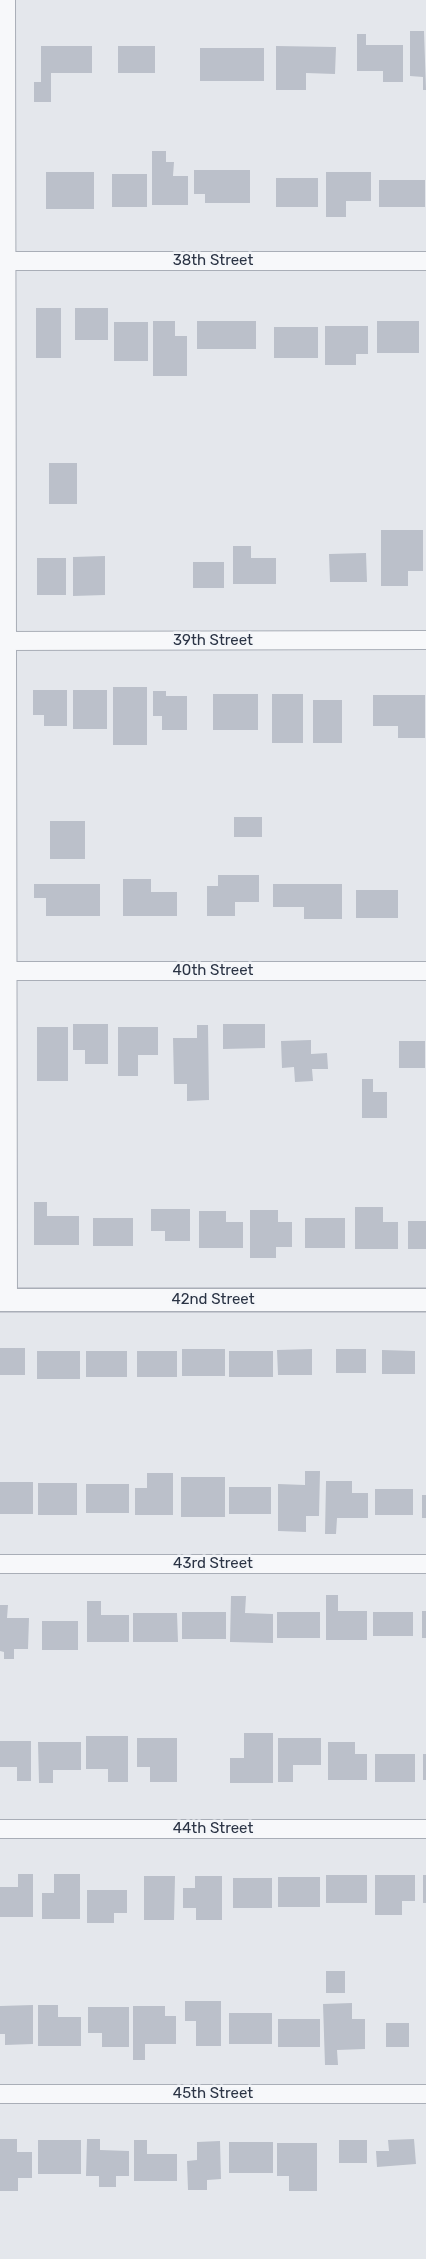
<!DOCTYPE html>
<html>
<head>
<meta charset="utf-8">
<style>
	body { margin:0 }
	canvas { display:block; background:#e4e7ec }
</style>
</head>
<body>
<canvas width="426" height="2259"></canvas>
<script>
const g = document.querySelector('canvas').getContext('2d');
g.lineJoin = 'round';
function paint(path, color) { g.fillStyle = color; g.fill(path, 'evenodd'); }
function strokePath(path, color, width, dash) { g.strokeStyle = color; g.lineWidth = width; g.lineCap = dash ? 'butt' : 'round'; g.setLineDash(dash || []); g.stroke(path); }
function label(font, color, halo, rows, align = 'center') {
  g.font = font + ' Rubik,sans-serif'; g.lineWidth = 5; g.setLineDash([]); g.textBaseline = 'middle'; g.strokeStyle = halo; g.fillStyle = color; for (const [text, x, y, turn = 0] of rows) {
    g.save(); g.translate(x, y); g.rotate((+turn || 0) * Math.PI / 180); g.textAlign = isNaN(turn) ? turn : align; if (halo) g.strokeText(text, 0, 0); g.fillText(text, 0, 0); g.restore();
  }
}
paint(new Path2D(`
	M410,31H424L426,90H423V77L410,76Z
	M357,34H366V45H403V82H383V71H357Z
	M41,46H92V73H51V102H34V82H41Z
	M118,46H155V73H118Z
	M276,46L336,47L335,74L306,73V90H276Z
	M200,48H264V81H200Z
	M152,151H166V162H174L173,176H188V205H152Z
	M194,170H250V203H205V194H194Z
	M46,172H94V209H46Z
	M326,172H371V201H346V217H326Z
	M112,174H147V207H112Z
	M276,178H318V207H276Z
	M379,180H425V207H379Z
	M36,308H61V358H36Z
	M75,308H108V340H75Z
	M153,321H175V336H187V376H153Z
	M197,321H256V349H197Z
	M377,321H419V353H377Z
	M114,322H148V361H114Z
	M325,326H368V354H356V365H325Z
	M274,327H318V358H274Z
	M49,463H77V504H49Z
	M381,530H423V571H408V586H381Z
	M233,546H251V558H276V584H233Z
	M366,553L367,582H330L329,554Z
	M105,556V595L73,596V557Z
	M37,558H66V595H37Z
	M193,562H224V588H193Z
	M113,687H147V745H113Z
	M33,690H67V726H44V715H33Z
	M73,690H107V729H73Z
	M153,691H166V696H187V730H162V716H153Z
	M213,694H258V730H213Z
	M272,694H303V743H272Z
	M373,695H425V738H398V726H373Z
	M313,700H342V743H313Z
	M234,817H262V837H234Z
	M50,821H85V859H50Z
	M218,875H259V902H235V916H207V886H218Z
	M123,879H151V892H177V916H123Z
	M34,884H100V916H46V898H34Z
	M273,884H342V919H304V907H273Z
	M356,890H398V918H356Z
	M73,1024H108V1064H85V1050H73Z
	M223,1024H265V1048L223,1049Z
	M197,1025H208L209,1100L187,1101V1084H174L173,1038H197Z
	M37,1027H68V1081H37Z
	M118,1027H158V1055H138V1076H118Z
	M311,1040V1054L327,1053L328,1069H312L313,1081L295,1082L294,1067L282,1068L281,1041Z
	M399,1041H425V1068H399Z
	M362,1079H373V1092H387V1118H362Z
	M34,1202H47V1216H79V1245H34Z
	M355,1207H383V1222H398V1249H355Z
	M151,1209H190V1241H165V1231H151Z
	M250,1210H278V1222H292V1247H276V1258H250Z
	M199,1211H226V1222H243V1248H199Z
	M93,1218H133V1246H93Z
	M305,1218H345V1248H305Z
	M408,1221H426V1249H408Z
	M0,1348H25V1375H0Z
	M182,1349H225V1376H182Z
	M312,1349V1375H278L277,1350Z
	M336,1349H366V1373H336Z
	M382,1350L415,1351V1374H382Z
	M37,1351H80V1379H37Z
	M86,1351H127V1377H86Z
	M137,1351H177V1377H137Z
	M229,1351H273V1377H229Z
	M305,1471H320L319,1516H306V1532L278,1531V1484L305,1485Z
	M147,1473H173V1515H135V1488H147Z
	M181,1477H225V1517H181Z
	M326,1481H352V1493H368V1518H337L336,1534H325Z
	M0,1482H33V1514H0Z
	M38,1483H77V1515H38Z
	M86,1484H129V1513H86Z
	M229,1487H271V1514H229Z
	M375,1489H413V1515H375Z
	M422,1495H426V1518H422Z
	M326,1595H338V1611H367V1640H326Z
	M231,1596H246L245,1613L273,1614V1643L230,1642Z
	M87,1601H101V1615H129V1642H87Z
	M0,1605H8L7,1618H29L28,1649H14V1659H4V1652L0,1651Z
	M422,1611H426V1638H422Z
	M182,1612H226V1639H182Z
	M277,1612H320V1638H277Z
	M373,1612H413V1636H373Z
	M133,1613H177L178,1642H133Z
	M42,1621H78V1650H42Z
	M244,1733H273V1783H230V1758H244Z
	M86,1736H128V1782H108V1769H86Z
	M137,1738H177V1782H150V1767H137Z
	M278,1738H321V1765H293V1782H278Z
	M0,1741H31V1781H17V1767H0Z
	M38,1742H81V1770H53V1783H39Z
	M328,1742H355V1754H367V1780H328Z
	M375,1754H415V1782H375Z
	M423,1754H426V1780H423Z
	M18,1874H33V1917H0V1887H18Z
	M54,1874H80V1919H42V1893H54Z
	M326,1875H367V1903H326Z
	M375,1875H415V1901H402V1915H375Z
	M423,1875H426V1903H423Z
	M144,1876H175L174,1920H144Z
	M195,1876H222V1920H196V1908H183V1888H195Z
	M278,1877H320V1907H278Z
	M233,1878H272V1908H233Z
	M87,1890H127V1913H114V1923H87Z
	M326,1971H345V1993H326Z
	M185,2001H221V2046H196V2021H185Z
	M352,2003V2019H365V2049L337,2050L338,2065H325L323,2004Z
	M33,2005V2044L5,2045V2034H0V2006Z
	M38,2005H58V2017H81V2046H38Z
	M133,2006H165V2016H176V2044H145V2060H133Z
	M88,2007H129V2047H102V2033H88Z
	M229,2013H272V2044H229Z
	M278,2019H320V2047H278Z
	M386,2023H409V2047H386Z
	M0,2139H17V2152H32V2178H18V2191H0Z
	M87,2139H100V2150L129,2151V2176H116V2187H99V2176H86Z
	M414,2139L416,2164L377,2167L376,2151H389L388,2140Z
	M38,2140H81V2174H38Z
	M134,2140H147V2154H177V2181H134Z
	M339,2140H367V2163H339Z
	M220,2141L221,2179L207,2180V2190H188L187,2161L197,2160V2142Z
	M229,2142H273V2173H229Z
	M277,2143H317V2191H289V2176H277Z`), '#bbc0ca');
const minor = new Path2D(`
	M6,0L8,1300
	M0,261H426
	M0,641L426,640
	M0,971H426
	M0,1564H426
	M0,1829H426
	M0,2094H426`);
const tertiary = new Path2D(`
	M0,1300H426`);
strokePath(minor, '#a9aeb7', 20);
strokePath(tertiary, '#a9aeb7', 25);
strokePath(minor, '#f7f8fa', 18);
strokePath(tertiary, '#f7f8fa', 22);
label('15px', '#2b3445', '#f4f6f9', [
	["38th Street",213,261],
	["39th Street",213,641],
	["40th Street",213,971],
	["42nd Street",213,1300],
	["43rd Street",213,1564],
	["44th Street",213,1829],
	["45th Street",213,2094]
]);
</script>
</body>
</html>
